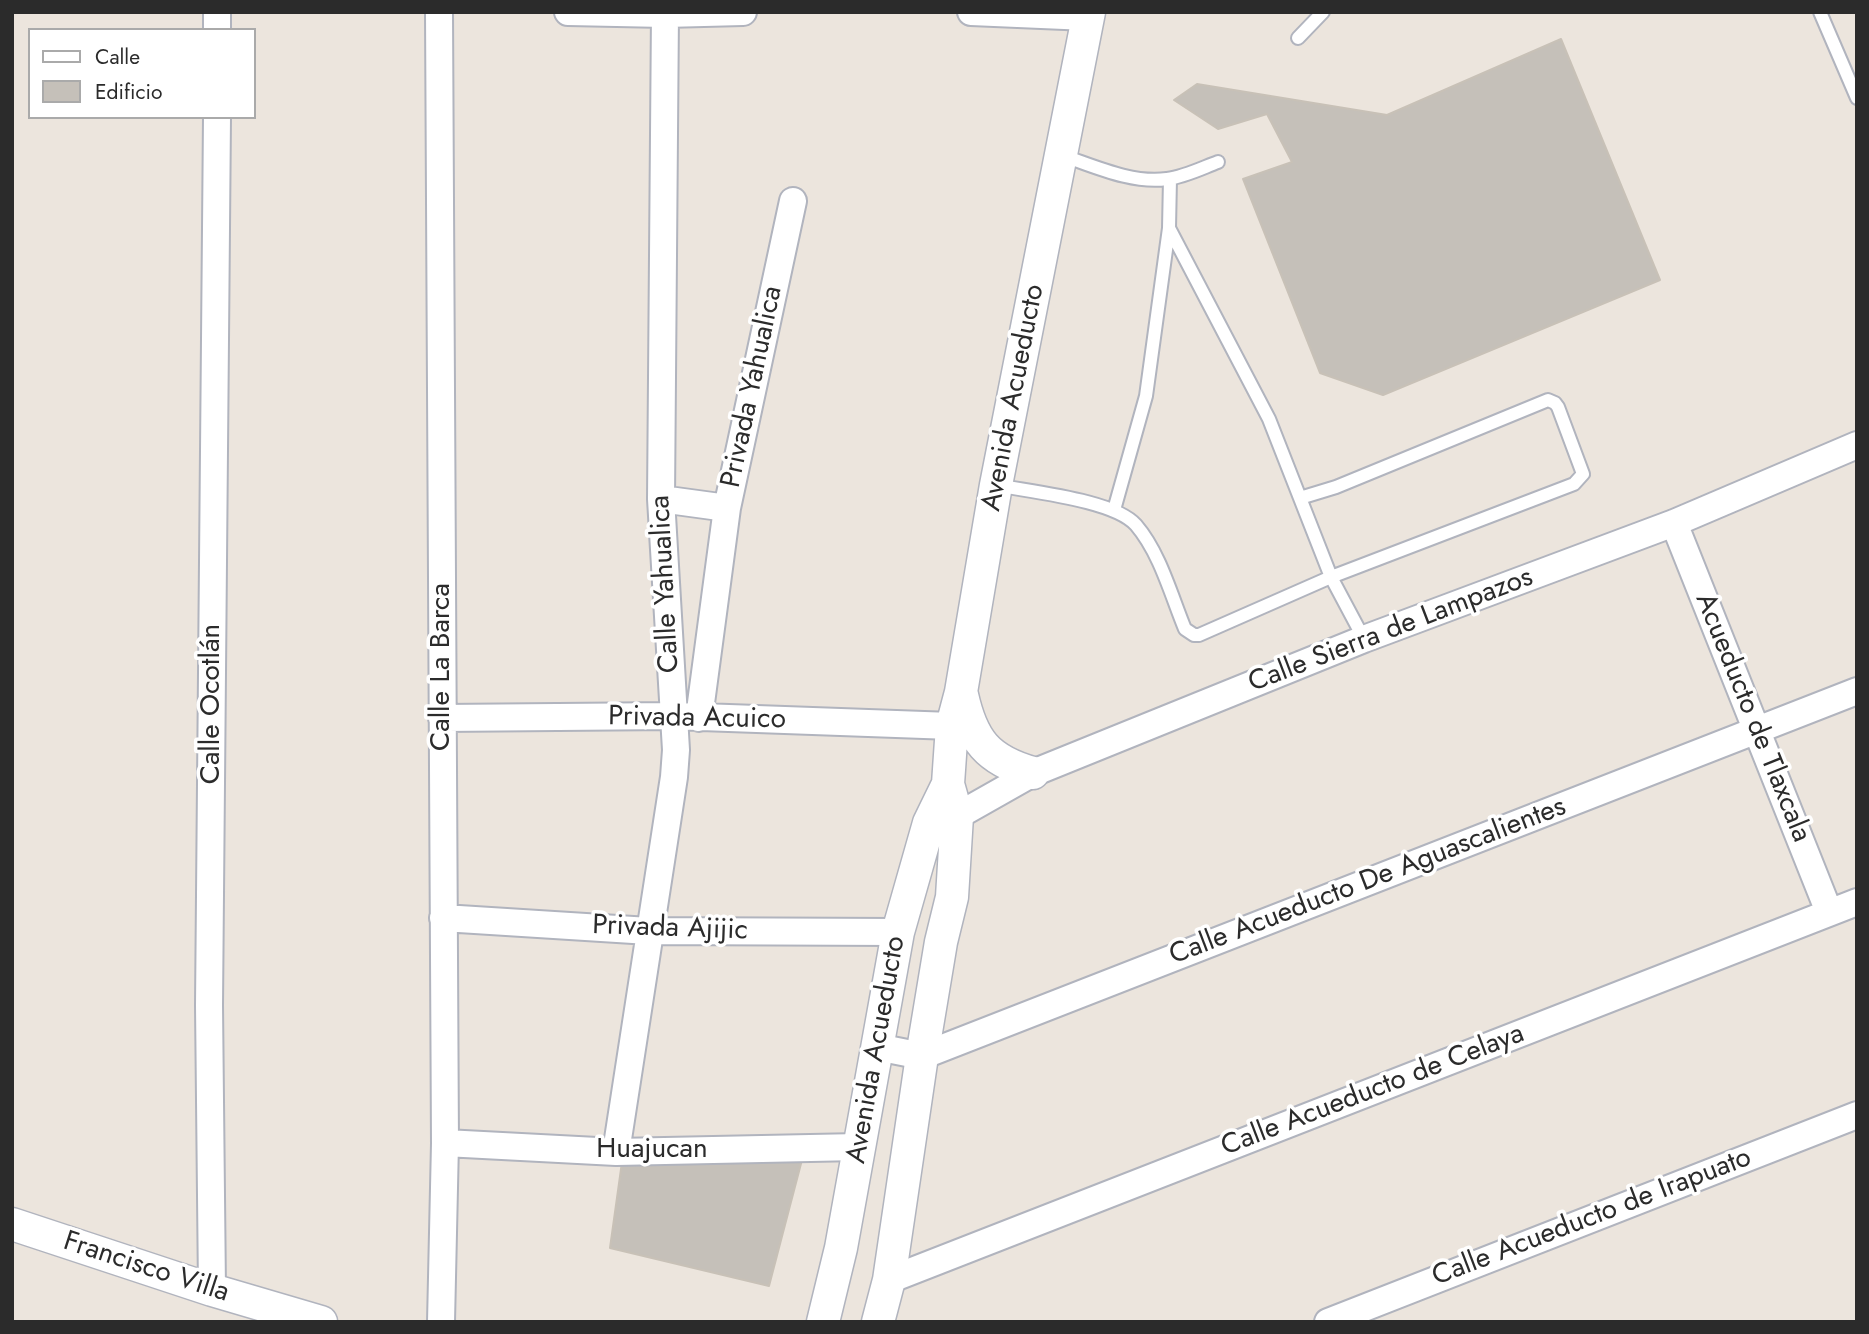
<!DOCTYPE html>
<html>
<head>
<meta charset="utf-8">
<style>
	body { margin:0 }
	#map { position:relative; width:1869px; height:1334px; overflow:hidden; background:#ece5dd; font-family:Jost,sans-serif }
	canvas { display:block }
	.frame { position:absolute; inset:0; border:14px solid #2b2b2b; pointer-events:none }
	.legend { position:absolute; left:28px; top:28px; width:228px; height:91px; box-sizing:border-box; background:#fff; border:2px solid #aaa; margin:0; padding:9px 12px; list-style:none; font-size:21px; color:#2b2b2b }
	.legend li { display:flex; align-items:center; gap:14px; height:35px }
	.legend b { width:35px; border:2px solid #aaa }
</style>
</head>
<body>
<div id="map">
<canvas width="1869" height="1334"></canvas>
<div class="frame"></div>
<ul class="legend">
<li><b style="height:9px;background:#fff"></b>Calle</li>
<li><b style="height:19px;background:#c5c0b9"></b>Edificio</li>
</ul>
</div>
<script>
const g = document.querySelector('canvas').getContext('2d');
g.lineJoin = 'round';
function paint(path, color) { g.fillStyle = color; g.fill(path, 'evenodd'); }
function strokePath(path, color, width, dash) { g.strokeStyle = color; g.lineWidth = width; g.lineCap = dash ? 'butt' : 'round'; g.setLineDash(dash || []); g.stroke(path); }
function label(font, color, halo, rows, align = 'center') {
  g.font = font + ' Jost,sans-serif'; g.lineWidth = 7; g.setLineDash([]); g.textBaseline = 'middle'; g.strokeStyle = halo; g.fillStyle = color; for (const [text, x, y, turn = 0] of rows) {
    g.save(); g.translate(x, y); g.rotate((+turn || 0) * Math.PI / 180); g.textAlign = isNaN(turn) ? turn : align; if (halo) g.strokeText(text, 0, 0); g.fillText(text, 0, 0); g.restore();
  }
}
const building = new Path2D(`
	M1561,39L1660,280L1383,395L1320,373L1243,179L1292,162L1267,114L1218,129L1174,100L1197,84L1387,115Z
	M803,1156L769,1286L610,1248L622,1162Z`);
paint(building, '#c5c0b9');
strokePath(building, '#c8c1b7', 2);
const service = new Path2D(`
	M1820,12L1857,98
	M1298,38L1323,12
	M1061,155C1094,166 1132,184 1167,179C1184,177 1202,168 1218,162
	M1169,228L1170,179
	M996,485C1031,492 1114,500 1136,525C1160,553 1171,595 1185,629L1194,635H1199L1331,577L1574,484L1583,474L1558,407L1555,403L1548,400L1336,487L1300,498
	M1114,510L1146,396L1169,228L1269,419L1331,577L1364,639`);
const minor = new Path2D(`
	M439,12L445,1143L441,1322
	M568,12L665,14L743,12
	M971,12L1088,17
	M217,30V12
	M661,499L727,508L793,201
	M1674,523L1829,912
	M442,718L673,716L952,726
	M699,718L727,508
	M939,820L957,816L1033,773L1364,639L1674,523L1857,445
	M443,918L649,931L898,932
	M877,1047L922,1056L1857,691
	M445,1143L616,1152L859,1147
	M616,1152L674,777L676,750L661,499L665,12
	M889,1280L1857,902
	M212,1290L209,1005L217,117
	M1328,1322L1857,1115`);
const tertiary = new Path2D(`
	M962,695C972,740 987,760 1033,773
	M12,1224L212,1290L321,1322
	M823,1322L841,1248L898,932L929,823L948,784L952,726L961,692L996,485L1089,12
	M878,1322L889,1280L922,1056L941,942L952,897L957,816L948,784`);
strokePath(service, '#b1b4be', 16);
strokePath(minor, '#b1b4be', 30);
strokePath(tertiary, '#b1b4be', 35);
strokePath(service, '#fff', 12);
strokePath(minor, '#fff', 26);
strokePath(tertiary, '#fff', 32);
label('28px', '#2b2b2b', '#fff', [
	["Privada Yahualica",753,387,-78],
	["Avenida Acueducto",1014,398,-79],
	["Calle Yahualica",666,584,-93],
	["Calle Sierra de Lampazos",1391,631,-21],
	["Calle La Barca",442,667,-90],
	["Calle Ocotlán",212,704,-90],
	["Acueducto de Tlaxcala",1752,718,68],
	["Privada Acuico",697,719,1],
	["Calle Acueducto De Aguascalientes",1368,882,-21],
	["Privada Ajijic",670,929,2],
	["Avenida Acueducto",877,1050,-80],
	["Calle Acueducto de Celaya",1373,1091,-21],
	["Huajucan",652,1150],
	["Calle Acueducto de Irapuato",1592,1218,-21],
	["Francisco Villa",146,1268,18]
]);
</script>
</body>
</html>
